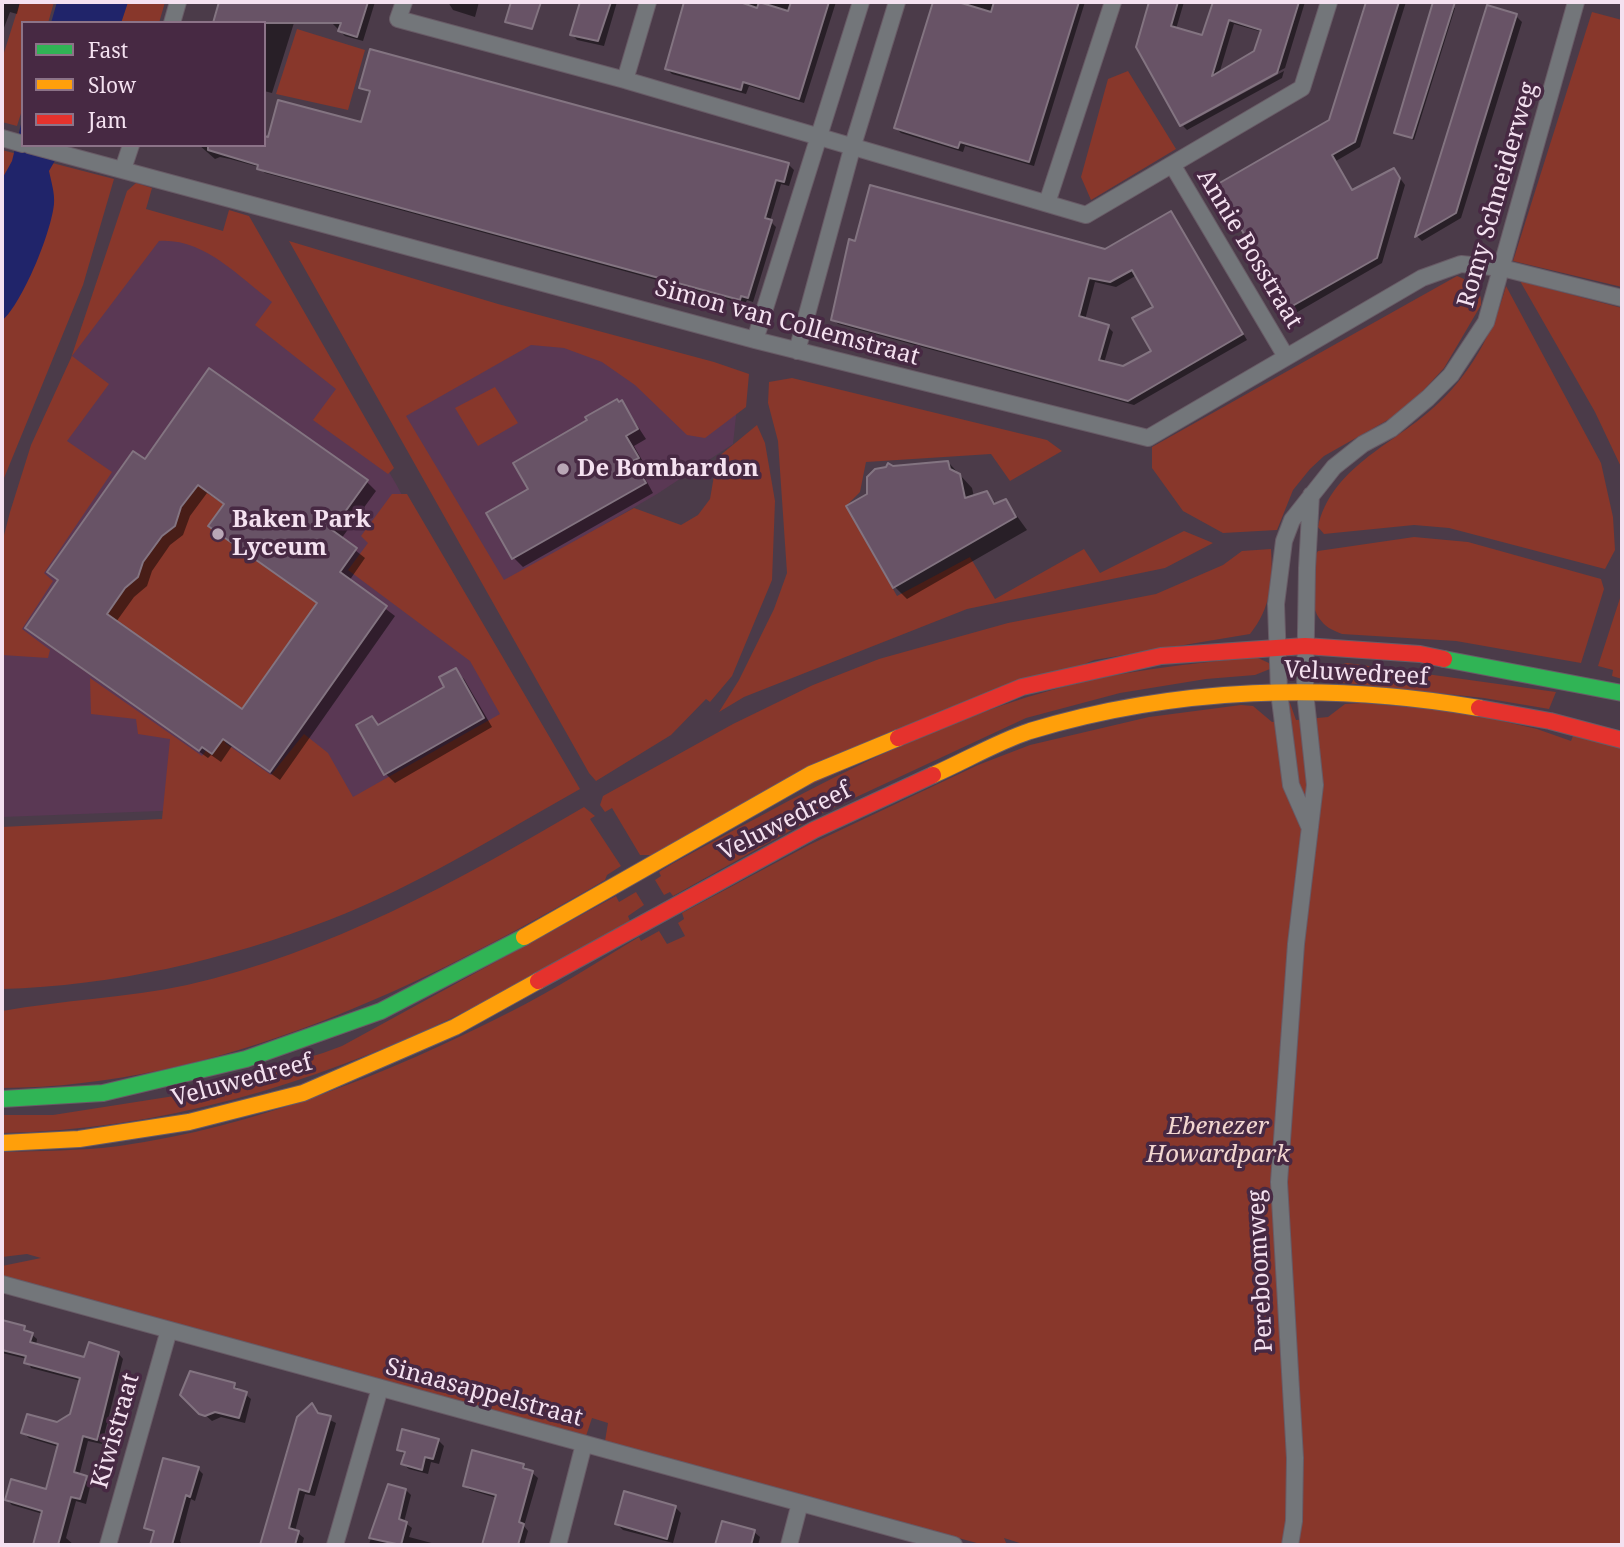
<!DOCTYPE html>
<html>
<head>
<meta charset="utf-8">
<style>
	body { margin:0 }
	#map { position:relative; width:1624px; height:1547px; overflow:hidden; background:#4b3b49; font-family:"Noto Serif",serif }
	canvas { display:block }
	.frame { position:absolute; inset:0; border:4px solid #f4e1f0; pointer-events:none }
	.legend { position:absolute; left:21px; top:21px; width:245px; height:126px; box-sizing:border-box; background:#472943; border:2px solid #8c7388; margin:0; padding:9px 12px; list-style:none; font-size:21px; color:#f4e1f0 }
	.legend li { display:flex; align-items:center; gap:14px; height:35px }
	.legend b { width:35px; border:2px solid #8c7388 }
</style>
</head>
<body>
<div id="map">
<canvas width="1624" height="1547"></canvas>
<div class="frame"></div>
<ul class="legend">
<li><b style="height:9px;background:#30b455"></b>Fast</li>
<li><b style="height:9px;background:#ff9f0a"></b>Slow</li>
<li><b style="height:9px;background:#e5322d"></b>Jam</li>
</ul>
</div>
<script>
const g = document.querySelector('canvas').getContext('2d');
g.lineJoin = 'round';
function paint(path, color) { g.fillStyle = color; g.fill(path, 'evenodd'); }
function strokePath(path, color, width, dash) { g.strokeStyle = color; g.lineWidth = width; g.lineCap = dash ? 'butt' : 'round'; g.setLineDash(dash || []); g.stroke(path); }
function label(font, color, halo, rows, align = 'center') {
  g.font = font + ' "Noto Serif",serif'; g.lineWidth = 7; g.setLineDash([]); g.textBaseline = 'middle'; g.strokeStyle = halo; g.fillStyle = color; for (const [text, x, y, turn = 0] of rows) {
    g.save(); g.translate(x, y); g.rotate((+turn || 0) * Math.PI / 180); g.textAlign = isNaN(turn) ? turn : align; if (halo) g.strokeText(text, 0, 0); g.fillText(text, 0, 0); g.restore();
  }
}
paint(new Path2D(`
	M135,210L266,262L396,484L525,720L355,819L265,807L2,817V583L38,436Z
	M541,321L740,379L733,444L657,494L500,585L390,402Z`), '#5a3854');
paint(new Path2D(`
	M20,2H54L48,23H23V107L17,126L2,122V59Z
	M128,2H165L159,23H121Z
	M1592,12L1622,20V287L1513,261Z
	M297,29L365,50L348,110L276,94Z
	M1128,71L1176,149L1091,200L1081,177L1108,79Z
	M2,150L114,179L83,285L2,483Z
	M136,183L152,188L146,209L223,231L229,210L249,216L394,468L388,474L313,420L336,389L255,325L272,302C238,276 204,238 159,241L72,356L109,384L67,441L112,472L44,573L53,581L22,629L50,650L48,658L2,655V543L10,512L31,445L71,358L127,191Z
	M289,241L498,304L714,362L749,374L746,407L705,438L687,435L635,385L602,362L564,348L531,345L406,416L504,580L634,508L681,525L698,515L710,499L717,458L757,425L765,443L775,501L772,580L732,676L710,702L706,699L671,735L596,781L589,773Z
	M1457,276C1470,281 1483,290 1481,305L1444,368L1420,394L1393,417L1324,456L1310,469L1293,490L1277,530L1223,533L1183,511L1152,468V447Z
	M1520,281L1622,308V469L1595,412Z
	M1506,286L1601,463L1613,517L1615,550L1605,569L1449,528L1414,525L1324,534L1318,527C1331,468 1392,445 1432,409C1470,376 1493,333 1506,286Z
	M792,378L1047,440L1062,451L1010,481L991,454L866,462L860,492L846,506L897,596L970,557L995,599L1084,549L1100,573L1184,531L1213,543L1165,568L967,609L744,697L719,712L739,680L774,609L787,573L778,441L768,403L769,382Z
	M495,387L518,423L478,446L455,408Z
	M198,485L224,504L325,598L225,743L271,775L304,734L328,753L353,797L500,714L470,661L348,570L368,543L361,536L392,494H407L580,789C498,835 417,886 329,920C226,960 113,986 2,989V827L162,819L170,739L138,734L136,719L91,714L90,678L202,756L224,726L232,703L107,614L125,588L138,577L143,562L162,536L175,526L180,510Z
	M1414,537L1468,542L1601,579L1604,589L1581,663L1456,641L1342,634C1332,630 1325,627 1319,618C1309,603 1307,564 1318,551Z
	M1271,549C1273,581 1271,608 1250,634L1094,660L651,855H640L612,808L605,812L600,805L603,796L733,724L813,685L879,659L1008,623L1156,594L1223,565L1242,551Z
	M1622,592V679L1612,676L1613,670L1598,666Z
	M1256,657L1271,664L1270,669L1255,675L1206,679L1120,693L1026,718L822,813L673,896L670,892L664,895L655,880L661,876L659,872L672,864C794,798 917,727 1052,690C1118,671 1187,664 1256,657Z
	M1347,663L1556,692L1549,709L1484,698L1318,680L1320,670Z
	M1290,703L1296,720L1328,717L1345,704L1361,703L1458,711L1537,729L1571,741L1573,736L1622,748V1545H1026L1004,1538L1007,1545H984L605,1441L608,1423L592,1418L586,1436L2,1276V1266L41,1258L27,1254L2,1257V1152C41,1151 80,1151 119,1146C255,1127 388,1074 510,1012C554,990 597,962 639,937L641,941L659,931L667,944L685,936L678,923L684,919L682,913L809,845L978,765L1030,745L1149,717L1241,705L1253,706L1272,722L1285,720V704Z
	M584,807L595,816L590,819L621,866L607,875L605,880C424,986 217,1087 2,1088V1011C63,1000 126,998 187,985C330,952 458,881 584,807Z
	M636,892L644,905L628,916L630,921C571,953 513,989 452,1018C311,1085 159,1130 2,1133V1115H53L187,1094L323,1053L342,1046L616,896L619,902Z`), '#88372b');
paint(new Path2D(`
	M57,2H128L121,23H51Z
	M23,116V145H64L49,171C51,181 55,193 54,204C51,233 23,302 2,321V179L12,161Z`), '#20246a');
paint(new Path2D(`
	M2,2H20L17,14L10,12L2,33Z
	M221,2H375L363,41L345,36L332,23L298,10L272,93L264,91V23H215Z
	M448,2H479L475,17L453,10Z
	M582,2H617L604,46L577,40L572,34Z
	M687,2H836L804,103L749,86L746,94L672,74L667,69Z
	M935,2H1085L1034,166L965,146L963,152L901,133L896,128Z
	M1151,2H1184L1176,29L1204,37L1215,2H1305L1285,68L1181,123L1137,47ZM1234,24L1262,32L1256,52L1219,74Z
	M1368,2H1406L1360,147L1336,161L1353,191L1394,170L1405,185L1382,263L1294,314L1219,185L1331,121Z
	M1434,2L1455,8L1414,140L1396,132Z
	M1488,7L1516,16L1522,22L1461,218L1422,241L1417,236Z
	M1284,71L1282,78L1187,130L1183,126Z
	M361,87L789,165L794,170L789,186L781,184L770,221L776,227L753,302L747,300L745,304L265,173L259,167L230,159L220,157L215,159L199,145H264L362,125L371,94Z
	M1171,213L1247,340L1134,405L838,324L833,319L1105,251ZM1137,275L1155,307L1153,351L1124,368L1104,363L1113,332L1108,327L1085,320L1095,282L1116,287Z
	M622,402L646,439L634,446L646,467L641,471L653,493L523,567L514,558L488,514L530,490Z
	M145,461L367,482L376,491L341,539L365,558L349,581L395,616L280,780L232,746L221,762L211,755L208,758L27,628L59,582L50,572ZM207,493L225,505L211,526L318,604L243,711L116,622L134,597L147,586L152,571L170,545L183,535L190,516Z
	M948,462L972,488L974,497L986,493L997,504L1006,501L1027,530L907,599L895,587L869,495L893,468Z
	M455,670L464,679L492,727L395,783L386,774L372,718L380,726L447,688Z
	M2,1322L24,1328L37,1339L36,1346L86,1359L118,1353L123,1359L102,1444L88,1441L79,1476L91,1483L86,1504L76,1501L66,1538L74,1545H35L43,1514L12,1505L7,1500L47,1491L59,1447L29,1438L23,1432L57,1424L72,1415L81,1381L31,1368L27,1359L2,1353Z
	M234,1385L251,1399L245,1423L221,1417L212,1421L188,1400Z
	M312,1406L320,1415L336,1423L315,1496L305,1494L295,1531L304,1538L302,1545H262L283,1465Z
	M438,1440L444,1446L439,1464L431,1462L428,1474L409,1469L403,1464L404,1455L399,1449Z
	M523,1465L538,1478L524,1526L528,1531L524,1545H489L497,1498L470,1490L465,1485Z
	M198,1469L203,1474L195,1501L191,1499L180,1541L182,1545H152L155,1534L146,1528Z
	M406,1490L411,1495L404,1522L412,1528L409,1537L439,1545H369L377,1515Z
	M675,1507L681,1513L673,1543L623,1530L617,1524Z
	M723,1523L754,1532L760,1537L758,1545H717Z`), '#0007');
const building = new Path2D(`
	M219,2H368L357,37L338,31L341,23H213Z
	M511,2H541L532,29L505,22Z
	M580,2H611L598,41L570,35Z
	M684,2H740L757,8L759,2L788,11L791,2H829L799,99L743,82L741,90L665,69Z
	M933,2H958L991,12L994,2H1079L1029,162L960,142L958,148L894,128Z
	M1149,2H1178L1171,26L1202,35L1213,2H1299L1277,73L1180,126L1136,47ZM1229,20L1261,30L1254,51L1212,76Z
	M1366,2H1399L1355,142L1332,155L1352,190L1394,168L1400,178L1377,258L1287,309L1216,185L1329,120Z
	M1433,2H1455L1412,138L1394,133Z
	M1487,5L1517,14L1477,143L1456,213L1415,237Z
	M370,49L789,163L784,182L776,180L765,218L772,220L748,298L741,296L740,300L379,202L257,169L258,165L208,150V145H264V136L268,137L278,100L361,122L370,91L359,88Z
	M870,185L1105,249L1171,211L1243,334L1128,401L831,320L849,239L855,241ZM1132,270L1153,307L1132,318L1151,351L1123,366L1099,360L1109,325L1079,316L1089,278L1110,282Z
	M209,368L368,480L332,530L357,548L340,572L387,606L270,772L223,739L212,754L202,747L199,751L25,628L58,580L47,572L133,451L145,459ZM198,485L224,504L208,526L317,603L242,709L107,614L125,588L138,577L143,562L162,536L175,526L181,507Z
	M617,399L619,402L622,400L638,429L626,436L639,458L633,461L646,483L512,559L486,513L528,489L513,463L587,420L585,417Z
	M948,461L950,469L960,474L965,498L987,491L994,504L1006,499L1016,517L893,588L846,506L867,494V477L875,469L886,467L888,463L893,466Z
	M456,668L484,718L384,775L356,725L372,716L378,725L444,687L439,677Z
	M2,1320L25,1326L24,1330L33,1333L30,1342L84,1357L89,1342L119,1352L97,1440L83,1436L74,1472L87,1476L80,1499L71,1497L58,1545H33L42,1511L5,1500L11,1479L46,1489L58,1444L21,1433L27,1414L57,1422L70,1414L80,1378L24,1363L26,1356L2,1350Z
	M190,1371L235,1383L234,1388L247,1392L239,1418L215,1412L205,1416L199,1414L180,1395Z
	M312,1403L318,1413L331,1416L309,1492L299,1489L289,1528L299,1531L295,1545H260L297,1417Z
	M402,1429L439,1439L433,1459L425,1457L422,1470L401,1464L405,1452L397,1450Z
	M472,1450L524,1464L523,1468L533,1471L519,1522L524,1524L518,1545H482L496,1495L463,1486Z
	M163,1458L199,1467L190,1497L186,1495L172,1545H150L154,1531L144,1528Z
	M388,1484L406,1489L399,1519L407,1522L401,1545L369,1538Z
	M624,1491L676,1506L667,1539L615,1524Z
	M722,1521L755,1530L751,1545H715Z`);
paint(building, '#685366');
strokePath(building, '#837481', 2);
const street = new Path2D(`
	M404,2L398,19L625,80L1086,215L1302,88L1329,2
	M172,23L178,2
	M625,80L648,2
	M2,138L23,144
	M29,145L755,340L1148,438L1422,278L1461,264L1502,268L1622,298
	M1173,166L1285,355
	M123,169L131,145
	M1047,203L1113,2
	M755,340L861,2
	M797,351L853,145L897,2
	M1309,826L1291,785L1279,692L1276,604L1284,541L1292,520L1334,467L1363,444L1391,429L1428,398L1451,375L1486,322L1576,2
	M2,1284L954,1545
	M108,1545L169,1330
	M335,1545L380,1388
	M558,1545L584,1444
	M789,1545L800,1503
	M1290,1545L1294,1521L1295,1458L1279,1182L1296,944L1315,785L1305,692L1307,568L1311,495`);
const fast = new Path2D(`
	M1444,659L1622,693
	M2,1099L103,1093L246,1059L381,1011L524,937`);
const slow = new Path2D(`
	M933,775C965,761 997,742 1030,731C1175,687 1330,682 1479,708
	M524,937L811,774L898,738
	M2,1143L79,1139L189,1122L303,1093L455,1027L538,981`);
const jam = new Path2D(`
	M1479,708L1550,721L1622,740
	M898,738L1022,687L1161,656L1305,646L1420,654L1444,659
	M538,981L814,830L933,775`);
strokePath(street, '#685b66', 18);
strokePath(fast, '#685b66', 18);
strokePath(slow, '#685b66', 18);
strokePath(jam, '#685b66', 18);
strokePath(street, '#73767a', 16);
strokePath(fast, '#30b455', 16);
strokePath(slow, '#ff9f0a', 16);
strokePath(jam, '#e5322d', 16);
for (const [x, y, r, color] of [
	[563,469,7,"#b9a7b6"],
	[218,534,7,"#b9a7b6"]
]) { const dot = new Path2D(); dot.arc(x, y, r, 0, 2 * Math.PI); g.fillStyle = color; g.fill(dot); strokePath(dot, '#472943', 2.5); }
label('24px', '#f4e1f0', '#472943', [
	["Romy Schneiderweg",1498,195,-74],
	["Annie Bosstraat",1249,249,59],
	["Simon van Collemstraat",787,323,15],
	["Veluwedreef",1356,674,3],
	["Veluwedreef",785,822,-27],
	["Veluwedreef",242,1081,-15],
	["Pereboomweg",1261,1271,-93],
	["Sinaasappelstraat",484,1393,15],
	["Kiwistraat",116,1431,-74]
]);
label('bold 24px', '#f4e1f0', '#472943', [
	["De Bombardon",577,469],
	["Baken Park",232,520],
	["Lyceum",232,548]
], 'left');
label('italic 24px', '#f2d6d0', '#472943', [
	["Ebenezer",1218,1127],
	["Howardpark",1218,1155]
]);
</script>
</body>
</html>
